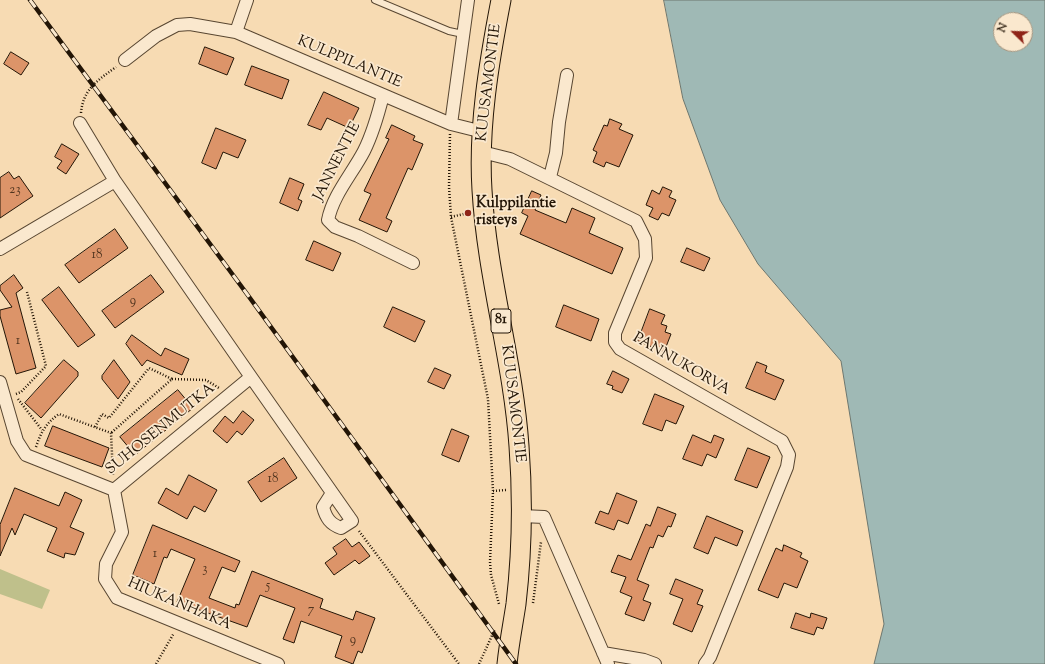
<!DOCTYPE html>
<html>
<head>
<meta charset="utf-8">
<style>
	body { margin:0 }
	#map { position:relative; width:1045px; height:664px; overflow:hidden; background:#f7dbb3; font-family:"Sorts Mill Goudy",serif }
	canvas { display:block }
	.north { position:absolute; left:993px; top:12px; width:40px; height:40px; box-sizing:border-box; background:#fae8ce; border:1px solid #a4947e; border-radius:50%; rotate:293deg; font-size:11px; font-weight:700; line-height:16px; text-align:center; color:#231506 }
	.north::after { content:''; display:block; margin:auto; width:14px; height:18px; background:#8f2418; clip-path:polygon(50% 0,100% 100%,50% 72%,0 100%) }
</style>
</head>
<body>
<div id="map">
<canvas width="1045" height="664"></canvas>
<div class="north">N</div>
</div>
<script>
const g = document.querySelector('canvas').getContext('2d');
g.lineJoin = 'round';
function paint(path, color) { g.fillStyle = color; g.fill(path, 'evenodd'); }
function strokePath(path, color, width, dash) { g.strokeStyle = color; g.lineWidth = width; g.lineCap = dash ? 'butt' : 'round'; g.setLineDash(dash || []); g.stroke(path); }
function label(font, color, halo, rows, align = 'center') {
  g.font = font + ' "Sorts Mill Goudy",serif'; g.lineWidth = 3.5; g.setLineDash([]); g.textBaseline = 'middle'; g.strokeStyle = halo; g.fillStyle = color; for (const [text, x, y, turn = 0] of rows) {
    g.save(); g.translate(x, y); g.rotate((+turn || 0) * Math.PI / 180); g.textAlign = isNaN(turn) ? turn : align; if (halo) g.strokeText(text, 0, 0); g.fillText(text, 0, 0); g.restore();
  }
}
paint(new Path2D(`
	M0,569L50,590L42,609L0,594Z`), '#bfc08b');
const water = new Path2D(`
	M664,0H1045V664H874L884,624L841,361L758,264L720,200L683,99ZM1001,20H1025V44H1001Z`);
paint(water, '#9fb9b5');
strokePath(water, '#6d776f', 1);
const building = new Path2D(`
	M205,47L234,58L227,75L199,64Z
	M11,52L29,63L21,75L4,64Z
	M252,66L289,80L282,99L245,85Z
	M324,92L359,108L349,128L327,118L321,130L308,125Z
	M610,119L622,124L619,129L633,135L619,167L606,162L604,167L593,162L597,152L593,150L604,125L607,126Z
	M392,125L415,136L413,140L423,144L412,170L408,168L386,218L392,221L387,232L359,220L371,194L364,191L389,139L386,138Z
	M216,128L246,140L238,158L223,152L216,169L202,163Z
	M62,144L79,154L66,174L57,168L62,161L55,157Z
	M9,172L14,179L19,176L33,196L0,218V178Z
	M290,178L304,184L298,199L302,201L298,211L280,203Z
	M663,187L672,191L669,197L676,200L669,216L662,213L658,220L649,216L653,208L646,205L652,190L659,194Z
	M532,191L541,195L535,210L566,223L572,208L595,218L589,233L623,248L612,274L520,234L528,216L522,213Z
	M115,229L128,248L79,283L65,265Z
	M314,241L341,253L333,271L306,260Z
	M687,248L710,258L704,271L681,262Z
	M14,275L23,288L16,293L36,368L16,374L0,316V310L12,307L0,290V286Z
	M151,275L164,292L115,328L102,311Z
	M59,287L95,335L78,347L42,300Z
	M564,305L599,319L591,341L556,327Z
	M393,307L425,321L415,342L384,327Z
	M650,309L665,315L661,324L667,326L665,332L671,334L664,352L638,341Z
	M132,335L161,356L165,348L189,359L182,375L147,360L142,366L126,344Z
	M64,360L78,372V376L41,418L25,403Z
	M114,360L130,382L118,399L102,379V376Z
	M757,362L767,366L765,372L784,380L775,400L746,388Z
	M435,368L451,375L444,389L428,382Z
	M613,371L629,379L622,393L612,389L613,386L607,384Z
	M178,390L193,408L135,455L120,437Z
	M655,394L684,406L676,424L666,420L662,431L643,424Z
	M243,411L254,420L242,435L237,431L227,443L213,431L225,416L233,423Z
	M53,426L109,448L102,467L45,446Z
	M452,429L469,436L459,462L442,455Z
	M693,435L711,443L714,435L724,439L716,458L707,454L702,466L683,459Z
	M748,448L770,457L757,488L735,480Z
	M284,458L297,478L261,502L248,482Z
	M189,475L217,490L205,512L194,506L187,519L158,503L166,488L178,495Z
	M15,488L59,506L65,492L82,500L70,527L84,533L75,555L65,553L64,558L47,551L57,528L24,514L15,535L12,528L0,556V525Z
	M617,493L637,501L628,524L618,520L614,530L595,523L600,511L608,514Z
	M658,507L676,514L671,527L668,526L663,537L658,535L653,548L650,547L637,580L649,585L643,600L651,603L644,621L625,614L632,597L620,592L626,577L611,572L618,555L631,560L646,524L650,526Z
	M707,516L743,531L737,546L715,537L708,554L694,548Z
	M153,525L240,561L235,572L222,567L209,598L235,608L236,604L239,605L252,571L323,599L320,608L353,620L356,611L375,618L362,653L358,651L353,664L335,657L342,636L301,621L294,643L283,639L295,608L260,595L247,627L177,602L195,559L171,549L167,558L164,557L154,584L133,575Z
	M346,539L352,547L359,542L370,556L359,564L355,560L334,575L325,563L337,554L333,548Z
	M784,545L802,553L800,557L808,561L797,588L784,583L778,598L758,590L776,548L782,551Z
	M676,579L703,590L697,604L703,606L692,632L673,624L683,599L670,594Z
	M796,613L810,618L811,613L827,618L823,629L817,627L814,635L791,628Z`);
paint(building, '#dc9469');
strokePath(building, '#231506', 1);
const service = new Path2D(`
	M375,0L449,31L463,34`);
const minor = new Path2D(`
	M236,32L247,0
	M125,60L156,36L177,25L190,24L236,32L451,124L483,132
	M383,95C378,115 373,133 364,151C352,174 333,195 328,220L335,227L358,236L413,263
	M451,124L468,0
	M482,152L510,159L636,221L645,239L646,258L615,333V342L620,349L782,441L789,455L787,467L710,657L705,664
	M550,177L556,153L559,122L567,75
	M0,249L115,181L80,123
	M251,377L352,521L341,528C330,524 326,518 323,507L332,493
	M0,382L17,441L26,455L114,490L251,377L115,181
	M114,490L122,532L106,564L105,579L117,598L278,664
	M522,516L544,517L608,664
	M603,653L644,660L655,664`);
const primary = new Path2D(`
	M501,0C489,62 478,127 482,190C487,277 513,360 519,446C523,499 522,552 516,604C513,624 509,644 507,664`);
strokePath(service, '#584631', 8);
strokePath(minor, '#584631', 14);
strokePath(primary, '#231506', 21);
strokePath(new Path2D(`
	M81,113C83,89 98,80 116,67
	M450,134L449,187L451,217L488,399L493,491L490,562L491,575L499,604
	M451,217L468,213
	M172,379L206,380L219,388
	M16,394L21,392L46,366L27,292
	M18,399L42,430
	M95,427L102,414L109,418L149,368L172,379L111,433
	M36,447C41,432 46,423 59,414L111,433L113,475
	M493,491L506,490
	M359,531L459,664
	M533,603L541,542
	M156,664L174,633
	M479,664L495,629`), '#231506', 2.5, [1, 2]);
strokePath(service, '#fae8ce', 6);
strokePath(minor, '#fae8ce', 12);
strokePath(primary, '#f7dbb3', 19);
const rail = new Path2D(`
	M30,0L247,294L516,664`);
strokePath(rail, '#231506', 4.5);
strokePath(rail, '#fae8ce', 3, [9]);
for (const [x, y, r, color] of [
	[468,213,4,"#8f2418"]
]) { const dot = new Path2D(); dot.arc(x, y, r, 0, 2 * Math.PI); g.fillStyle = color; g.fill(dot); strokePath(dot, '#fae8ce', 1.5); }
label('13px', '#51351f', null, [
	["23",15,191],
	["18",97,256],
	["9",133,302],
	["1",18,342],
	["18",273,480],
	["1",155,555],
	["3",205,570],
	["5",268,587],
	["7",311,611],
	["9",353,641]
]);
for (const [x, y, w] of [
	[501,321,20]
]) { const box = new Path2D(); box.roundRect(x - w / 2, y - 12, w, 24, 3); g.fillStyle = '#fae8ce'; g.fill(box); strokePath(box, '#231506', 1); }
label('bold 14px', '#231506', null, [
	["81",501,321]
]);
label('15px', '#231506', '#fae8ce', [
	["KULPPILANTIE",349,63,23],
	["KUUSAMONTIE",490,83,-83],
	["JANNENTIE",338,162,-63],
	["PANNUKORVA",681,365,30],
	["KUUSAMONTIE",512,404,83],
	["SUHOSENMUTKA",161,430,-39],
	["HIUKANHAKA",179,605,23]
]);
label('bold 15px', '#231506', '#fae8ce', [
	["Kulppilantie",476,204],
	["risteys",476,221]
], 'left');
</script>
</body>
</html>
